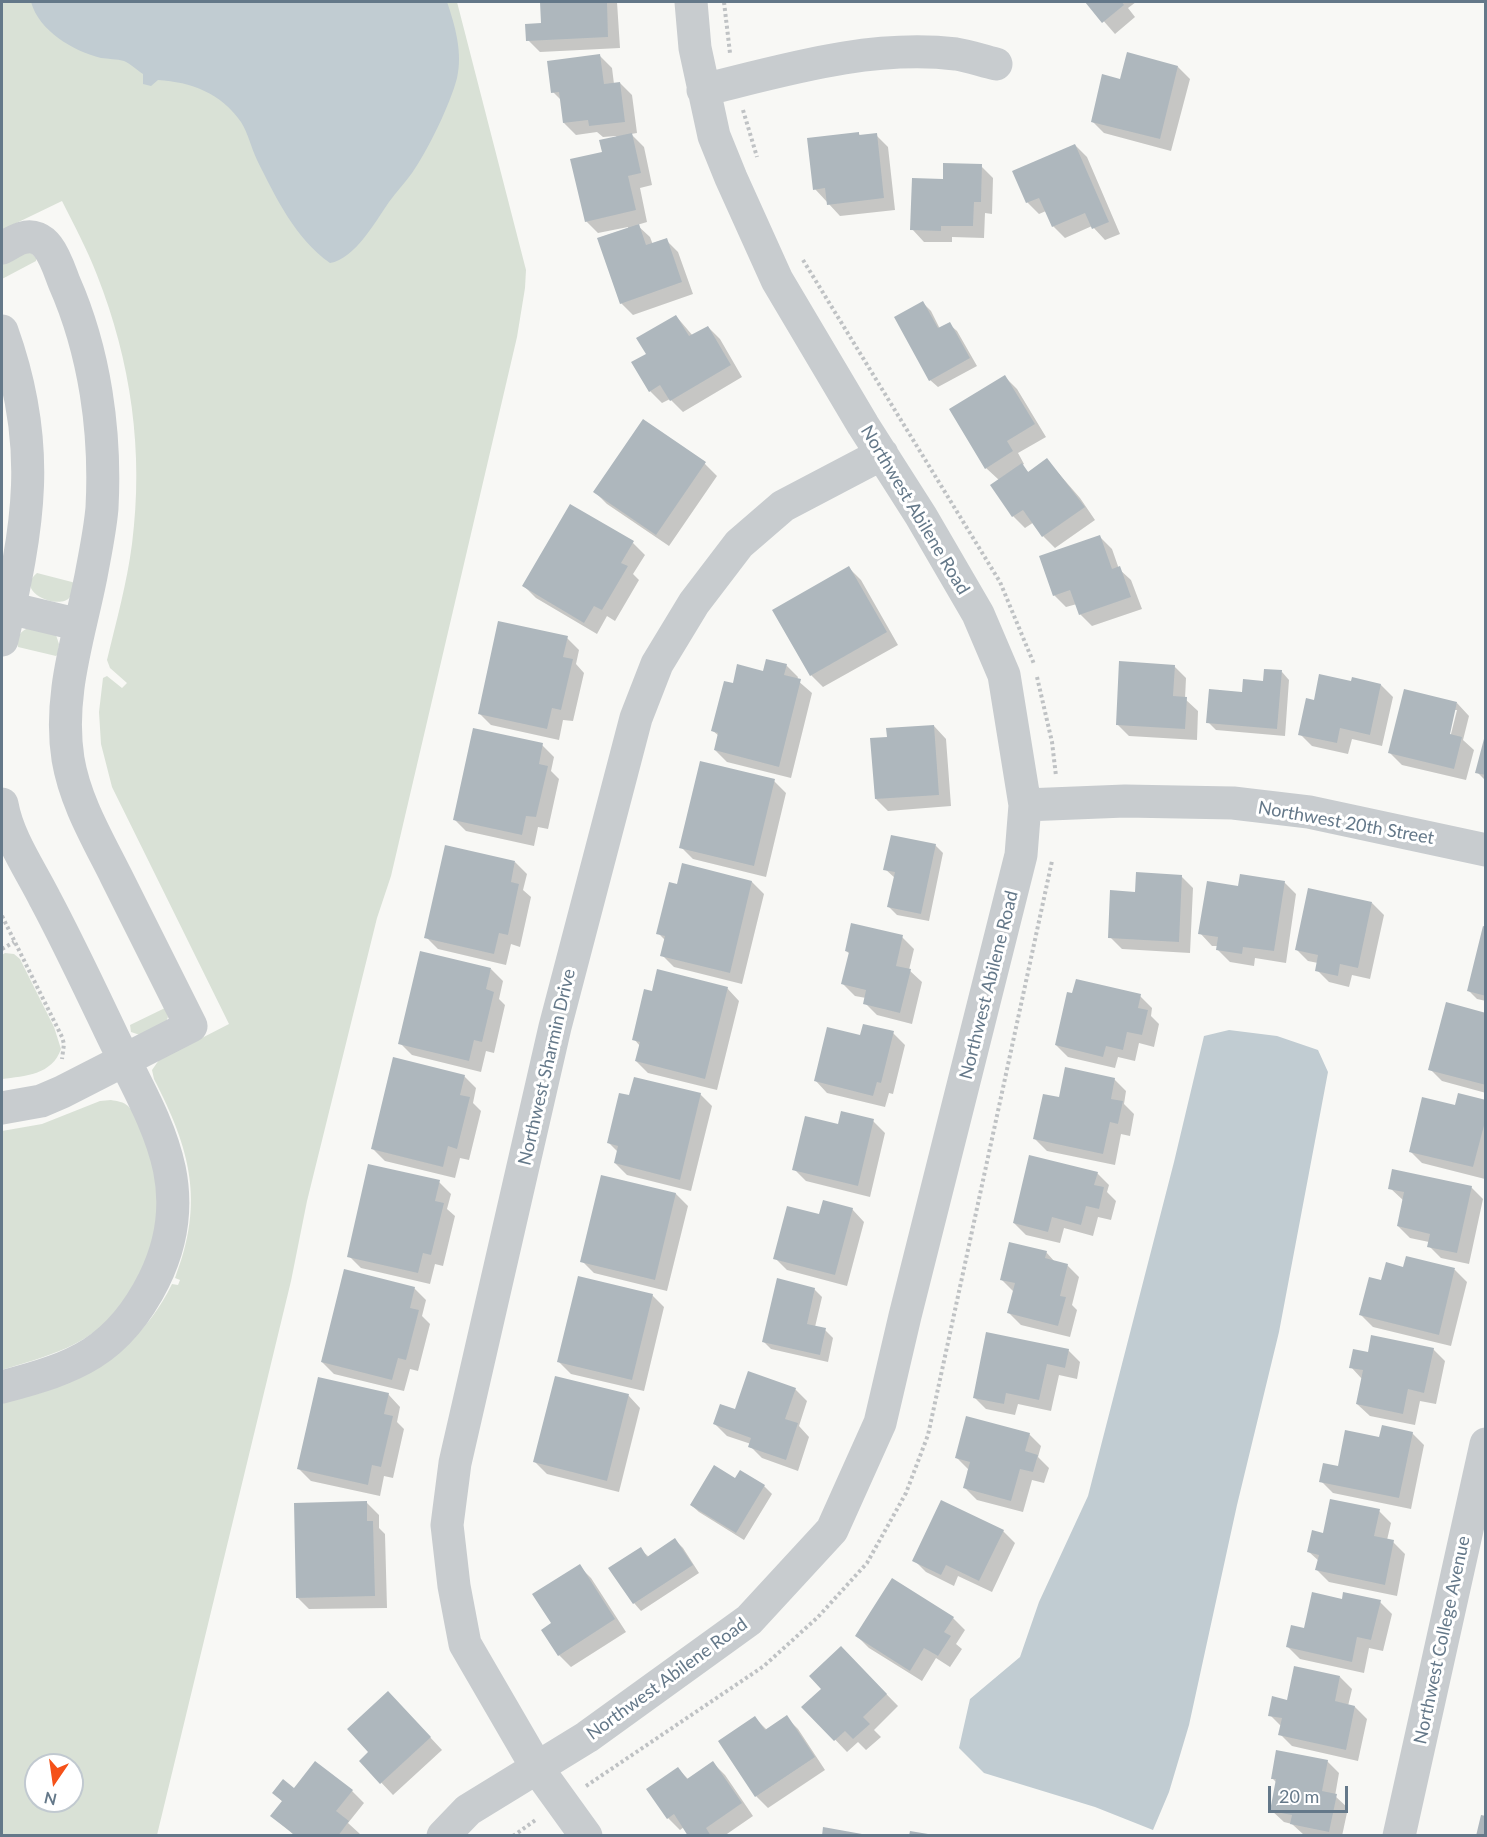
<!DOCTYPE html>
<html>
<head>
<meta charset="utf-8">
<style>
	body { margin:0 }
	#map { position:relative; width:1487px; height:1837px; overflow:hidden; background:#f8f8f5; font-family:Lato,sans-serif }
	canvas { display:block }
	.frame { position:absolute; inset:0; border:3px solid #647889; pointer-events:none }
	.north { position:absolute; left:24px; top:1753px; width:60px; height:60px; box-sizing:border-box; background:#fff; border:2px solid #c1c9d0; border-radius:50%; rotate:193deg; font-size:16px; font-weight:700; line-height:24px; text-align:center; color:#647889 }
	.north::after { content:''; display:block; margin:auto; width:21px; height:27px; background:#f55119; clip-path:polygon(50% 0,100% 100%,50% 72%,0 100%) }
	.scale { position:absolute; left:1268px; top:1786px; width:80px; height:27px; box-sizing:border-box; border:3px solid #647889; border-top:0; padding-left:8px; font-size:18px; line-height:21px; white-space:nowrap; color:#647889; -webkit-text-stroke:4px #fff; paint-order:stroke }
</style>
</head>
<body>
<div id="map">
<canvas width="1487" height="1837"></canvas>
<div class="frame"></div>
<div class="north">N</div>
<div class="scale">20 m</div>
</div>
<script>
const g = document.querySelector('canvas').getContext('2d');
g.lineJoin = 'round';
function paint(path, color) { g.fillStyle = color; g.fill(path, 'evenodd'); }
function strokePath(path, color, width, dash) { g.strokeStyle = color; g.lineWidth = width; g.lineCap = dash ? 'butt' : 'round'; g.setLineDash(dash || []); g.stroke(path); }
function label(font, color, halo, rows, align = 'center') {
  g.font = font + ' Lato,sans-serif'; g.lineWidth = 6; g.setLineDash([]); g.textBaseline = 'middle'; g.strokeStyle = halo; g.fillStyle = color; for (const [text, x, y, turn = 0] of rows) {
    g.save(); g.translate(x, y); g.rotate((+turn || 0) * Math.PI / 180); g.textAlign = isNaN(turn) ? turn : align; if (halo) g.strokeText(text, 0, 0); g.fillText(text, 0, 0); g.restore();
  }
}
paint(new Path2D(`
	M2,2H457L526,270L525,288L517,337L391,876L377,918L307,1201L291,1281L157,1835H2V1403C22,1397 44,1393 63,1385C112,1364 149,1331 172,1284L178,1285L180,1280L175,1278C205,1201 190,1149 154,1079L152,1070L159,1060L229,1024L112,787L101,744L99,712L103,678L107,676L122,688L127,683L110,668L107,660C116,622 127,583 132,544C144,452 131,361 97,275C87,249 74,225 62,201L2,230ZM36,1765H72V1801H36Z
	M24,252L31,253L36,258V261L2,279V263Z
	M37,573L72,582L74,583C73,587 72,593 70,597C60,611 13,592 37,573Z
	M31,627L56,635L59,644L58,654L56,656L18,647C15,637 21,630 31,627Z
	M5,953L14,954L20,959L54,1027L61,1049C52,1075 25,1076 2,1079V955Z
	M165,1008L168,1017L166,1022L140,1035L131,1032L130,1025Z
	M111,1100C117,1101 124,1102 128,1106C145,1120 158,1183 159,1205C159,1215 152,1250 148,1259C143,1273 129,1295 120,1307C92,1345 45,1357 2,1370V1131L42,1124L100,1101Z`), '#d9e1d6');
paint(new Path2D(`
	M31,2H447C455,25 463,53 457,78C450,105 428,150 412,173C405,183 396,192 389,202C375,222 355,259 330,263C295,238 276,198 257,160C251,147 248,133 241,122C221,93 191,82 158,80L151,86L143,84V74C137,70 131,64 124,61C117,59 108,59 101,58C73,51 39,31 31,2Z
	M1229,1030L1277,1036L1318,1050L1328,1072L1279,1332L1237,1505L1189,1725L1169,1792L1153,1830L1095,1807L984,1773L959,1748L970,1699L1020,1657L1039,1602L1088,1496L1174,1162L1204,1036Z`), '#c1ccd2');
paint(new Path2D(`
	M542,2H617L620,48L540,52L528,40L543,25Z
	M1087,2H1136L1128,8L1135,17L1115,34Z
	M600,56L612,68L614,84L620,83L632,95L637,133L631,134L644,147L652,185L640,188L647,222L637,225L650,237L653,245L666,240L678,252L693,294L633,315L621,303L628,227L598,233L586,221L604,153L617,138L616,136L603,137L597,132L576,135L564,123L561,100L553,92Z
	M1178,67L1190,79L1171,151L1104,133L1092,121L1121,81Z
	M858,133L861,136L876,135L888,147L895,210L840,216L815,189Z
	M1075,145L1087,157L1120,234L1105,240L1092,226L1065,238L1053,226L1046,211L1039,214L1027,202Z
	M981,166L993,178L992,214L985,213L984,238L952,237V242H924L912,229L944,180Z
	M923,303L931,311L940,329L949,324L957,331L977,366L938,387L930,380Z
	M676,316L693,336L708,327L720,339L742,377L683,412L670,399L662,403L650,391L648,355Z
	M1005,377L1017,389L1046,437L1018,453L1024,464L1022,465L1029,473L1047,460L1080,498L1095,520L1055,548L1043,536L1034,522L1025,528L1013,516L999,480L986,468Z
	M644,421L705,464L717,476L669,546L607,504L595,492Z
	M1100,537L1112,549L1119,569L1131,580L1142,609L1092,626L1080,614L1077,604L1066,607L1054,595Z
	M633,543L645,555L633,574L639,580L615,621L607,616L597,634L536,598L524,586Z
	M849,568L861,580L898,645L823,687L811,675L774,610Z
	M567,638L579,650L576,664L584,673L573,721L563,720L559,740L491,725L479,713Z
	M786,665L798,677L797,680L812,693L791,778L727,762L715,750L719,736L713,731L734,685Z
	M1174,666L1186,678L1185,699L1198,711L1197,740L1129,736L1117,724Z
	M1282,672L1289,680L1285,736L1216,730L1208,722L1243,694Z
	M1352,683L1381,685L1393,697L1382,746L1352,739L1348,754L1312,746L1300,734L1315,702Z
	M1457,703L1469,716L1463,740L1474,750L1466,780L1402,765L1390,753ZM1454,710H1457L1449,742L1446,741Z
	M934,726L946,739L951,806L888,811L876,799L889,739Z
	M1486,738V781L1477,772Z
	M542,745L554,757L551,771L559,779L548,829L538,827L534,846L466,831L454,819Z
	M774,781L786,793L766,877L693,859L681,847Z
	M935,845L943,853L929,921L897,915L889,907L895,878L885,869Z
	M515,862L527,874L523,890L531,897L520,947L511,944L506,965L438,949L426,937Z
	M1181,876L1193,888L1190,953L1122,949L1110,937L1136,893Z
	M752,882L764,894L742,984L674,967L662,955L666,941L658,933L678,886Z
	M1284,882L1296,894L1286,963L1255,958L1254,966L1230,962L1218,950V946H1212L1200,933L1240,888Z
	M1372,903L1384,915L1370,979L1352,975L1349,987L1329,982L1317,970L1318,963L1308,961L1296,949Z
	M1486,928V1001L1477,999L1469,991Z
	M902,937L914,949L909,970L922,982L912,1024L877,1015L865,1003L866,998L855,996L843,984L850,954L846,951Z
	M491,969L503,981L499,999L505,1005L494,1053L486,1051L481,1072L412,1055L400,1043Z
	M727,988L739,1001L717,1090L648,1073L636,1061L640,1046L634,1039L653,993Z
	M1140,996L1152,1008L1151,1016L1159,1024L1154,1047L1139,1043L1135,1061L1118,1057L1115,1068L1068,1057L1056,1045Z
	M1486,1014V1093L1442,1081L1430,1069Z
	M893,1033L905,1045L893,1094L889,1093L885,1107L827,1093L815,1080L861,1037Z
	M464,1076L476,1088L473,1103L481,1111L469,1160L460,1158L455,1178L385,1161L373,1149Z
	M1114,1079L1126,1091L1124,1104L1134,1114L1130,1136L1121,1134L1115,1165L1047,1151L1035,1139L1060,1098Z
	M700,1094L712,1106L691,1191L627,1175L615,1163L618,1152L609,1143L630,1097Z
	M1486,1102L1485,1179L1422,1163L1410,1151L1457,1107Z
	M873,1121L885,1133L870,1197L806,1181L794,1169L840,1126Z
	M1097,1173L1109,1185L1107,1192L1116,1201L1111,1220L1098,1217L1093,1236L1064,1228L1060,1243L1026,1235L1014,1223Z
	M603,1176L676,1194L688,1206L667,1291L594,1273L582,1261Z
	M439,1182L451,1194L447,1209L455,1216L443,1266L435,1264L430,1284L361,1268L349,1256Z
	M1471,1187L1483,1199L1469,1264L1441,1258L1429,1246V1242L1410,1238L1398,1226L1404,1201L1390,1188Z
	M852,1209L864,1222L847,1286L787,1270L775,1258L820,1216Z
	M1046,1252L1055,1262L1067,1265L1079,1277L1072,1305L1077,1310L1070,1337L1021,1325L1009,1313L1014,1292L1001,1279Z
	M1404,1268L1455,1270L1467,1282L1451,1346L1373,1327L1361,1315Z
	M414,1288L426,1300L422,1316L430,1324L418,1371L410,1369L404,1391L334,1374L322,1362Z
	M814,1289L822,1297L815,1327L825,1330L833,1338L828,1362L771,1349L763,1341Z
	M652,1295L664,1307L644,1391L571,1374L559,1362Z
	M1433,1349L1445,1361L1436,1404L1420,1401L1415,1425L1370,1416L1357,1404L1362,1379L1351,1367L1369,1353Z
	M1068,1350L1080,1362L1077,1379L1059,1375L1051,1411L1018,1404L1015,1415L986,1409L974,1397Z
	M795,1389L807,1401L799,1426L809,1437L798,1471L762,1458L750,1446L751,1444L727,1436L715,1424L736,1410Z
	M388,1394L400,1407L397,1422L404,1429L393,1478L384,1476L380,1496L311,1481L299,1469Z
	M628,1395L640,1408L619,1492L547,1474L535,1462Z
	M1412,1433L1424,1445L1411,1509L1333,1493L1321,1481L1339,1468Z
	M1029,1434L1041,1446L1038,1457L1049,1468L1044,1483L1032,1480L1023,1512L977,1500L965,1488L968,1469L956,1457Z
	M764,1486L772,1494L744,1540L699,1512L691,1505Z
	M367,1503L379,1515V1528L385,1534L387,1608L309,1609L297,1597Z
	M1379,1511L1391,1523L1387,1540L1393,1542L1405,1554L1397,1596L1329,1582L1317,1570L1319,1561L1309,1552L1324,1535Z
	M1003,1531L1015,1543L992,1592L958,1576L954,1586L926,1572L914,1560Z
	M675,1540L683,1548L699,1573L641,1611L634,1603L640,1549L649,1557Z
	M579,1566L591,1578L626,1632L571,1667L559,1655Z
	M1343,1600L1380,1602L1392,1614L1383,1651L1369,1648L1364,1673L1300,1659L1288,1647L1305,1629Z
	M953,1618L965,1630L956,1644L962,1649L950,1667L936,1658L922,1681L869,1648L857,1636Z
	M853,1660L898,1706L874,1730L881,1737L866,1750L858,1742L847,1752L804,1707Z
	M1340,1677L1352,1689L1348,1706L1355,1707L1367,1719L1358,1761L1292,1746L1280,1734L1282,1727L1270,1715L1288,1701Z
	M400,1705L442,1750L393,1795L361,1761L370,1752Z
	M786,1717L798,1729L825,1770L768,1808L756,1796L755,1718L767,1730Z
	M1327,1761L1339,1773L1335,1796L1348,1808L1342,1836L1304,1835L1292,1824L1284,1822L1271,1810L1277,1783L1272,1778Z
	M713,1763L725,1775L753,1816L724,1836H690L684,1827L680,1830L668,1818L678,1769L689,1780Z
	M294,1790L352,1791L364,1803L348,1823L360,1834L295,1836L272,1815L283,1802L274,1793Z`), '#0003');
paint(new Path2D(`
	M540,2H607L608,37L526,41L525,24L541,23Z
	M1085,2H1122L1124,5L1102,23Z
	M1127,52L1178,66L1160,139L1091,122L1102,74L1120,79Z
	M600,54L604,84L620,82L625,122L589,126L588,120L563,123L559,92L551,93L547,61Z
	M859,132V135L877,133L884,198L827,205L825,188L813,190L807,138Z
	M632,133L641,173L628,176L636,210L585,222L570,159L602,152L599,140Z
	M1075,144L1109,222L1092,229L1085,213L1052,227L1039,198L1026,203L1012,171Z
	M943,163L982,164L981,202H974L973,226H941V231L910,230L912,178L943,179Z
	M639,224L646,245L667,238L682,282L620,304L597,238Z
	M923,301L938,328L950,322L970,358L929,381L894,317Z
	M676,315L689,336L708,326L731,365L670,401L660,385L649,392L631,362L646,354L636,338Z
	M1005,375L1035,424L1007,441L1013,451L985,469L949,409Z
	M643,419L706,462L656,535L593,492Z
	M1047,458L1085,507L1042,537L1023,510L1012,517L990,485L1022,463L1028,472Z
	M570,504L634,541L621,563L628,566L602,610L594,606L584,623L522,586Z
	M1100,535L1112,569L1120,566L1131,597L1079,615L1070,590L1053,596L1039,556Z
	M849,566L887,632L810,676L772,610Z
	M498,621L568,636L563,657L573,659L561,710L552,708L547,729L478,714Z
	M766,659L787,664L784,675L801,679L779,767L714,750L718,733L711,731L724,681L733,683L737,664L763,671Z
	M1119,661L1175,665L1173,696L1187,697L1185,729L1116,725Z
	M1264,669L1282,670L1277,729L1206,723L1209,689L1242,692L1243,679L1263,681Z
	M1319,674L1351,681L1352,677L1381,684L1370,735L1340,728L1337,743L1298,735L1306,698L1314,700Z
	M1404,689L1457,702L1450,734L1462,737L1454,769L1388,753Z
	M934,725L939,795L875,799L870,738L887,737L886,728Z
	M473,728L543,743L539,764L548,766L536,817L526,816L522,835L453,820Z
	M1485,735H1486V775L1475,773Z
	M700,761L775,779L754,866L679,848Z
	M891,835L936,844L921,914L887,907L895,872L883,870Z
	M445,845L515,861L511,882L519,884L508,935L499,933L494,954L424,938Z
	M682,863L752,881L730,973L660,956L665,936L656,934L669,882L677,884Z
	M1136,872L1182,875L1179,942L1108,938L1110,890L1135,892Z
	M1240,874L1285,881L1274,951L1243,947L1242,954L1216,950L1218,937L1198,934L1207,881L1238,886Z
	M1308,888L1372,902L1358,968L1340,964L1338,976L1315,971L1318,955L1295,950Z
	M851,923L903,935L896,966L911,969L900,1013L863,1004L866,990L841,984L849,952L845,951Z
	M1483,926L1486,927V996L1467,991Z
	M420,951L491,968L486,989L494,992L482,1042L474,1040L469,1061L398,1044Z
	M657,969L728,987L705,1079L635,1061L640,1042L632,1040L644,989L652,991Z
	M1076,979L1141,994L1138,1008L1148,1010L1142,1035L1127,1032L1123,1050L1106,1046L1103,1057L1055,1045L1067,992L1072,993Z
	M1446,1002L1486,1013V1085L1428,1070Z
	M863,1024L894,1031L881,1083L877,1082L873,1096L814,1081L827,1027L860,1035Z
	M393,1057L465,1075L460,1095L470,1097L457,1149L448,1146L443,1167L371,1149Z
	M1065,1067L1115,1078L1111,1099L1123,1101L1118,1124L1110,1122L1103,1154L1033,1139L1043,1094L1059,1097Z
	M634,1077L701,1093L680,1180L614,1163L618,1146L607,1143L619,1093L629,1095Z
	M1458,1093L1486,1100V1118L1473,1167L1409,1152L1422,1097L1455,1105Z
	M841,1111L874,1119L858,1186L792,1170L805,1116L838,1124Z
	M1029,1155L1098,1172L1094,1185L1104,1187L1099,1209L1086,1206L1081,1225L1052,1217L1048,1232L1013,1223Z
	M368,1164L440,1180L435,1201L444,1203L431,1255L423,1253L418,1273L347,1257Z
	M1392,1169L1472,1186L1457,1253L1427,1247L1430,1234L1397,1226L1404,1192L1388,1189Z
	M601,1175L676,1193L655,1280L580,1262Z
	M823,1200L853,1208L835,1275L773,1259L787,1206L819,1214Z
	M1009,1242L1047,1251L1045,1258L1068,1264L1060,1296L1066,1297L1058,1326L1007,1313L1015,1283L1000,1280Z
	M1406,1256L1455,1268L1439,1335L1359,1315L1369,1277L1381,1280L1386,1262L1403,1267Z
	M344,1269L415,1287L410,1308L419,1310L406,1360L398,1358L392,1380L321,1362Z
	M578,1276L653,1294L632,1380L557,1362Z
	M777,1278L815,1288L807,1324L826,1328L820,1355L762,1342Z
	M986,1332L1069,1349L1065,1368L1047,1364L1039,1400L1006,1393L1004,1404L973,1398Z
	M1371,1335L1434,1348L1424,1393L1408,1389L1403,1414L1356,1404L1363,1370L1349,1368L1353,1349L1368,1352Z
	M748,1371L796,1388L785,1419L798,1423L786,1460L748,1447L751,1438L713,1424L720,1404L735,1409Z
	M555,1376L629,1394L607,1481L533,1462Z
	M318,1377L389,1393L384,1414L393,1416L381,1467L372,1465L368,1485L297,1469Z
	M966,1416L1030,1433L1025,1451L1038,1455L1033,1472L1020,1469L1011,1501L963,1488L970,1462L955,1458Z
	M1382,1425L1413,1432L1399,1498L1319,1482L1323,1463L1338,1466L1345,1430L1379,1437Z
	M714,1465L735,1478L740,1470L765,1485L736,1533L690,1505Z
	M1330,1499L1380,1509L1374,1536L1394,1540L1385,1585L1315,1570L1319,1555L1307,1552L1312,1530L1323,1533Z
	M941,1500L1004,1530L979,1581L946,1565L941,1575L912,1561Z
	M367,1501V1521H373L375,1596L296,1598L294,1503Z
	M675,1538L693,1565L633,1604L608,1568L641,1547L647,1557Z
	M580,1564L615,1619L558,1656L541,1630L551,1623L532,1594Z
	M892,1578L954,1617L944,1632L951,1636L938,1656L924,1648L910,1671L855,1636Z
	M1312,1592L1342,1599L1343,1592L1381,1600L1371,1640L1357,1637L1352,1662L1286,1647L1291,1625L1304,1628Z
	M841,1646L887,1694L863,1717L870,1724L853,1739L845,1731L834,1741L801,1707L821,1689L809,1676Z
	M1294,1666L1340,1676L1335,1701L1355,1706L1346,1750L1278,1735L1282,1718L1268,1716L1272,1696L1287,1700Z
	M388,1691L431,1737L380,1784L359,1761L368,1752L347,1729Z
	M787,1715L815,1757L755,1797L718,1741L755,1716L765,1730Z
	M1276,1750L1328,1760L1322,1791L1337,1794L1329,1832L1290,1824L1292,1815L1270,1811L1276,1779H1271Z
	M315,1761L353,1790L336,1811L349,1821L338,1836H296L270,1816L282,1801L272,1793L283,1779L294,1788Z
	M713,1761L742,1803L706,1828L711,1836H688L674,1814L667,1819L646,1789L678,1767L687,1779Z
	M1481,1815L1486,1816V1836H1476Z
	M823,1827L862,1834V1836H822Z
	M910,1831L928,1834V1836H909Z`), '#aeb7bd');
strokePath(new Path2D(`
	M724,2L730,53
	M743,110L757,157
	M803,260L1000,582L1034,664
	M1037,677L1052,742L1056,776
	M2,916L62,1037L64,1044L62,1059
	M2,949L14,942
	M586,1786L764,1666L818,1617L867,1563L906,1493L928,1435L1052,861
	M513,1836L537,1819`), '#bfc2c4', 4, [3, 3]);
strokePath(new Path2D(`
	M703,90C785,70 870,44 956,54C969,56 983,61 996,64
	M2,248C8,245 15,240 22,238C48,230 57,264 64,282C95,352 106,432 102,508C100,531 95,554 91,576C79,637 58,696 68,759C75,801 97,838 116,876C141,926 166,976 191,1026L62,1092L41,1101L2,1108
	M2,331C43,445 29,526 2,640
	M9,608L80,625
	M2,804C8,838 30,869 45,899C69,944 91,991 113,1037C153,1120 200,1186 154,1280C118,1352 75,1368 2,1387
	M1025,805L1125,801L1233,803L1309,812L1486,850
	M443,1836L468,1810L587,1737L749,1620L832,1530L880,1423L905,1316L1021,855L1025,805L1004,675L978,614L921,516L863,425L777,280L731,178L714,136L695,48L691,2
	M586,1836L537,1768L465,1644L454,1586L447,1525L455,1463L555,1027L636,718L657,664L694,603L739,544L783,506L882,454
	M1399,1836L1486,1444`), '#c8cccf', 33);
label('18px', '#647889', '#fff', [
	["Northwest Abilene Road",915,510,59],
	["Northwest 20th Street",1346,823,10],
	["Northwest Abilene Road",989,985,-76],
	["Northwest Sharmin Drive",547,1067,-77],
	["Northwest College Avenue",1442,1640,-78],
	["Northwest Abilene Road",667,1679,-36]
]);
</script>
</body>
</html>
